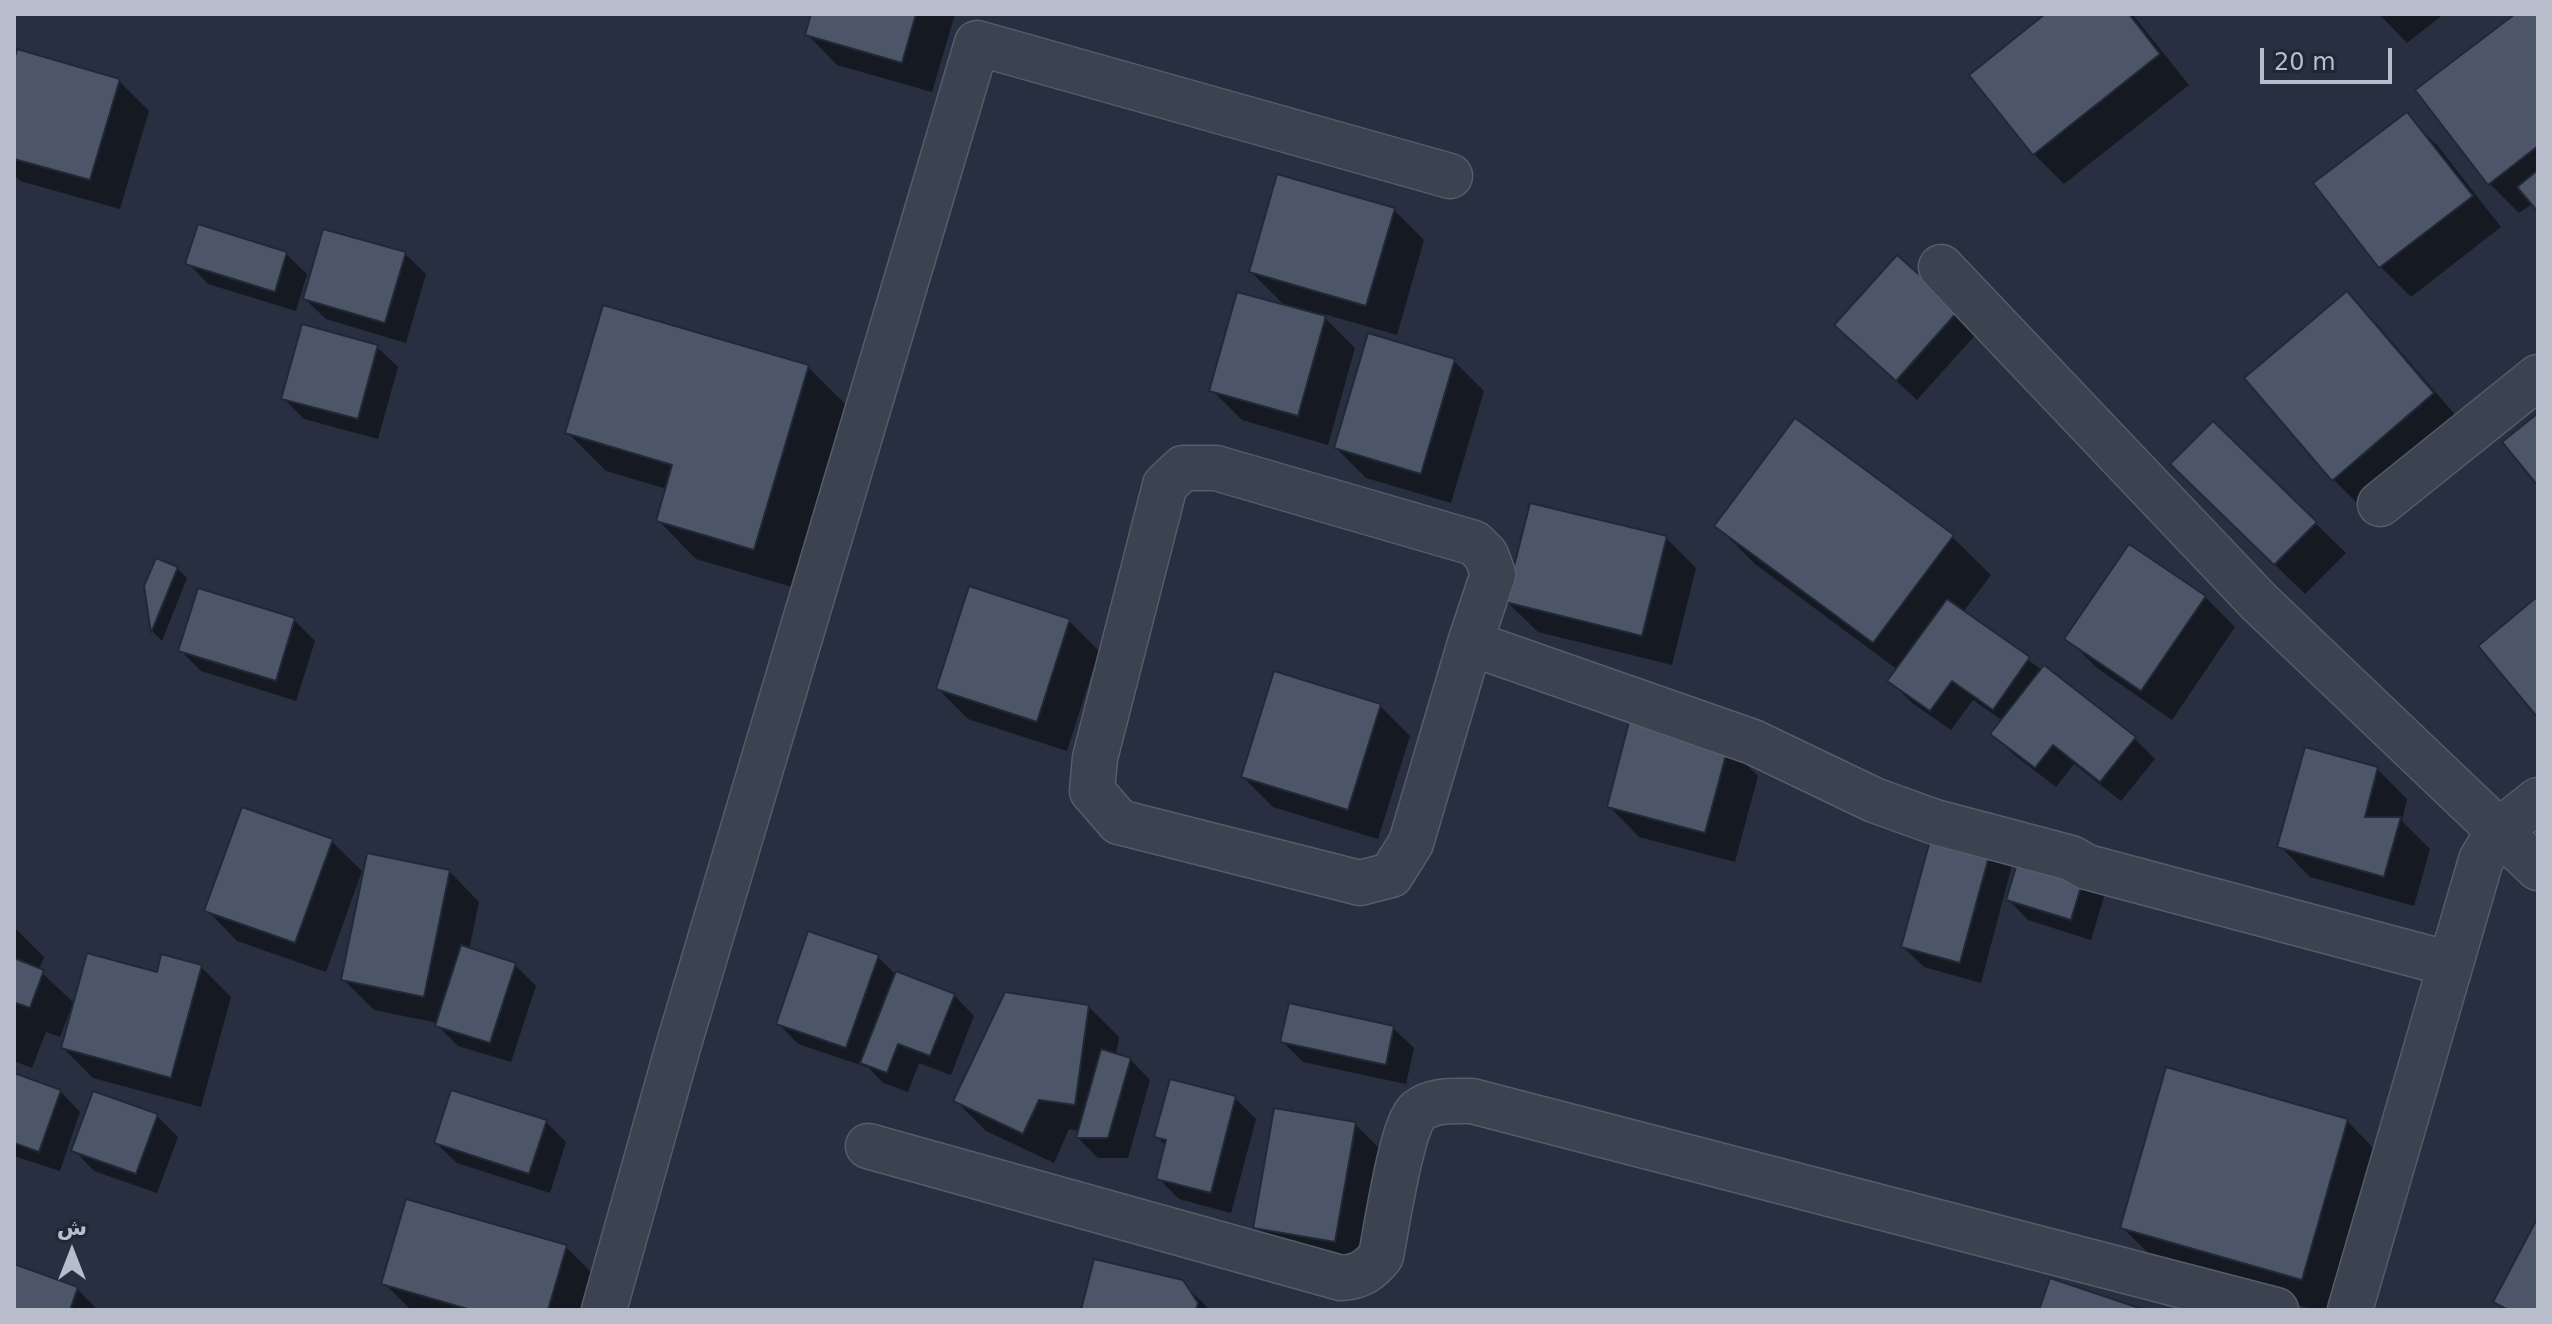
<!DOCTYPE html>
<html>
<head>
<meta charset="utf-8">
<style>
	body { margin:0 }
	#map { position:relative; width:2552px; height:1324px; overflow:hidden; background:#272f40; font-family:"DejaVu Sans",Cairo,sans-serif }
	canvas { display:block }
	.frame { position:absolute; inset:0; border:16px solid #b7bdca; pointer-events:none }
	.north { position:absolute; left:32px; top:1212px; width:80px; height:80px; -webkit-text-stroke:6px #1f2735; paint-order:stroke; rotate:0deg; font-size:22px; font-weight:700; line-height:32px; text-align:center; color:#b7bdca }
	.north::after { content:''; display:block; margin:auto; width:28px; height:36px; background:#b7bdca; clip-path:polygon(50% 0,100% 100%,50% 72%,0 100%) }
	.scale { position:absolute; left:2260px; top:48px; width:132px; height:36px; box-sizing:border-box; border:4px solid #b7bdca; border-top:0; padding-left:10px; font-size:24px; line-height:28px; white-space:nowrap; color:#b7bdca; -webkit-text-stroke:6px #1f2735; paint-order:stroke }
</style>
</head>
<body>
<div id="map">
<canvas width="2552" height="1324"></canvas>
<div class="frame"></div>
<div class="north">ش</div>
<div class="scale">20 m</div>
</div>
<script>
const g = document.querySelector('canvas').getContext('2d');
g.lineJoin = 'round';
function paint(path, color) { g.fillStyle = color; g.fill(path, 'evenodd'); }
function strokePath(path, color, width, dash) { g.strokeStyle = color; g.lineWidth = width; g.lineCap = dash ? 'butt' : 'round'; g.setLineDash(dash || []); g.stroke(path); }
paint(new Path2D(`
	M813,14H955L932,92L837,65L807,34Z
	M2048,14H2132L2189,85L2064,184L2034,154L1971,75Z
	M2379,14H2444L2407,43Z
	M2519,14H2538V209L2533,203L2519,213L2489,183Z
	M14,67L119,81L149,111L120,209L20,181L14,174Z
	M2406,115L2437,145L2501,227L2411,297L2381,267L2316,183Z
	M1394,210L1424,240L1397,335L1320,313L1355,348L1328,445L1242,420L1212,390L1287,308L1251,272Z
	M286,254L307,274L296,311L208,284L188,263Z
	M405,254L426,274L406,343L326,319L305,299Z
	M2346,294L2377,324L2463,424L2364,510L2334,480L2247,379Z
	M1958,312L1978,332L1917,400L1836,325Z
	M377,347L398,367L378,439L304,419L283,398Z
	M1454,361L1484,391L1451,503L1366,478L1336,448Z
	M808,367L847,406L792,587L696,559L658,520L667,489L606,471L567,432Z
	M2202,494L2315,523L2346,553L2305,594Z
	M1717,526L1952,537L1991,575L1963,612L2134,738L2155,759L2121,801L2074,764L2056,787L2013,754L1993,734L2003,721L1973,700L1951,730L1911,702L1890,681L1898,670L1755,564Z
	M1666,538L1696,568L1672,665L1538,632L1507,602Z
	M177,568L187,578L162,641L153,632L147,586Z
	M2205,597L2235,627L2172,720L2097,668L2067,638Z
	M294,620L315,641L296,701L201,671L180,650Z
	M1069,621L1099,651L1067,751L968,719L938,689Z
	M1380,706L1410,736L1378,839L1273,807L1243,777Z
	M1728,746L1758,776L1735,862L1639,837L1609,806Z
	M2377,769L2407,799L2402,821L2430,849L2414,906L2310,877L2280,846Z
	M1936,825L2013,861L1981,983L1924,967L1903,947Z
	M331,841L362,871L326,972L237,941L207,910Z
	M2086,869L2106,890L2091,940L2028,920L2008,899Z
	M449,871L479,902L469,950L515,965L536,986L511,1062L458,1046L437,1025L438,1023L374,1010L343,979Z
	M14,927L44,957L39,970L75,1004L158,974L201,967L231,997L201,1107L93,1078L63,1048L73,1012L70,1011L60,1037L46,1032L32,1068L14,1061Z
	M878,957L897,976L954,995L974,1016L951,1075L919,1063L908,1092L883,1083L869,1068L798,1044L778,1023Z
	M1088,1006L1119,1037L1116,1055L1130,1059L1150,1080L1128,1158H1098L1078,1138L1080,1131L1069,1129L1054,1163L986,1131L956,1101Z
	M1393,1028L1414,1048L1406,1084L1303,1062L1283,1042Z
	M14,1075L60,1091L80,1112L60,1171L14,1156Z
	M1235,1098L1256,1119L1231,1213L1179,1199L1158,1178L1166,1146L1156,1136Z
	M157,1116L178,1137L157,1193L94,1171L74,1150Z
	M2347,1121L2385,1160L2343,1310H2315L2161,1266L2122,1227Z
	M546,1122L566,1142L550,1193L457,1163L436,1143Z
	M1355,1124L1385,1154L1365,1271L1286,1257L1255,1227Z
	M566,1247L596,1277L587,1310H411L384,1283Z
	M14,1266L77,1289L98,1310H14Z
	M1182,1282L1210,1310H1083Z`), '#0007');
const building = new Path2D(`
	M811,14H916L902,63L805,35Z
	M2045,14H2129L2160,54L2033,155L1969,75Z
	M2515,14H2538V146L2488,185L2415,90Z
	M17,49L120,79L90,180L14,159V60Z
	M2407,112L2473,196L2379,268L2313,183Z
	M2538,170V212L2517,187Z
	M1277,174L1395,208L1366,306L1249,272Z
	M198,224L287,252L275,292L185,264Z
	M323,229L406,252L385,323L303,299Z
	M1897,255L1959,310L1896,381L1834,325Z
	M2347,291L2434,393L2332,481L2244,378Z
	M1237,292L1326,316L1298,416L1209,391Z
	M603,305L809,365L754,550L656,521L672,465L565,433Z
	M302,324L378,345L358,419L281,399Z
	M1368,333L1455,359L1421,474L1334,448Z
	M2538,413V486L2502,442Z
	M1795,418L1954,535L1873,643L1714,526Z
	M2213,421L2317,522L2274,565L2170,464Z
	M1530,503L1667,536L1642,636L1505,602Z
	M2129,544L2206,596L2141,691L2064,639Z
	M156,558L178,567L151,633L144,586Z
	M969,586L1070,619L1037,722L936,689Z
	M198,588L295,618L276,681L178,651Z
	M2538,596V718L2478,646Z
	M1947,599L2030,657L1993,710L1952,681L1930,711L1887,681Z
	M2044,665L2136,737L2100,782L2053,745L2035,768L1990,734Z
	M1274,671L1381,704L1348,810L1241,777Z
	M1630,718L1729,744L1705,833L1607,807Z
	M2305,747L2378,767L2365,817H2401L2384,877L2277,847Z
	M242,807L333,839L295,943L204,911Z
	M1935,822L1994,838L1960,963L1901,947Z
	M2022,847L2087,867L2071,920L2006,900Z
	M367,853L450,870L424,997L341,980Z
	M808,931L879,955L846,1048L776,1024Z
	M461,945L516,963L490,1043L435,1026Z
	M87,953L157,972L161,954L202,965L171,1078L61,1048Z
	M14,958L44,970L30,1008L16,1003L14,1008Z
	M896,971L955,994L930,1056L898,1044L887,1073L860,1063Z
	M1005,992L1089,1005L1075,1105L1039,1100L1023,1134L953,1101Z
	M1289,1003L1394,1026L1386,1065L1280,1042Z
	M1101,1049L1131,1058L1108,1138H1076Z
	M2166,1067L2348,1119L2302,1280L2120,1228Z
	M14,1073L61,1090L39,1152L14,1143Z
	M1170,1079L1236,1096L1211,1193L1156,1179L1166,1140L1154,1137Z
	M451,1090L547,1120L529,1174L434,1143Z
	M93,1091L158,1114L136,1174L71,1151Z
	M1274,1108L1356,1122L1335,1242L1253,1228Z
	M406,1199L567,1245L548,1310H471L381,1284Z
	M2538,1217V1310H2508L2493,1302Z
	M1094,1259L1183,1280L1198,1303L1196,1310H1081Z
	M14,1264L78,1287L70,1310H14Z
	M2050,1278L2145,1310H2039Z`);
paint(building, '#4d5669');
strokePath(building, '#212937', 2);
const minor = new Path2D(`
	M1941,267L2259,602L2538,868
	M1183,468H1216L1474,543L1486,555L1493,574L1470,643L1411,843L1391,875L1360,883L1119,822L1092,791L1095,758L1165,485Z
	M2380,504L2538,377
	M1470,643L1753,742L1874,800L1935,822L2071,858L2087,867L2450,964
	M868,1146L1341,1278C1360,1277 1370,1270 1381,1256C1386,1231 1402,1123 1418,1111C1434,1099 1453,1101 1472,1101L2276,1310
	M604,1310L678,1047L977,43L1450,176
	M2350,1310L2481,860L2498,832L2538,800`);
strokePath(minor, '#555d6a', 47);
strokePath(minor, '#3b4250', 44);
</script>
</body>
</html>
